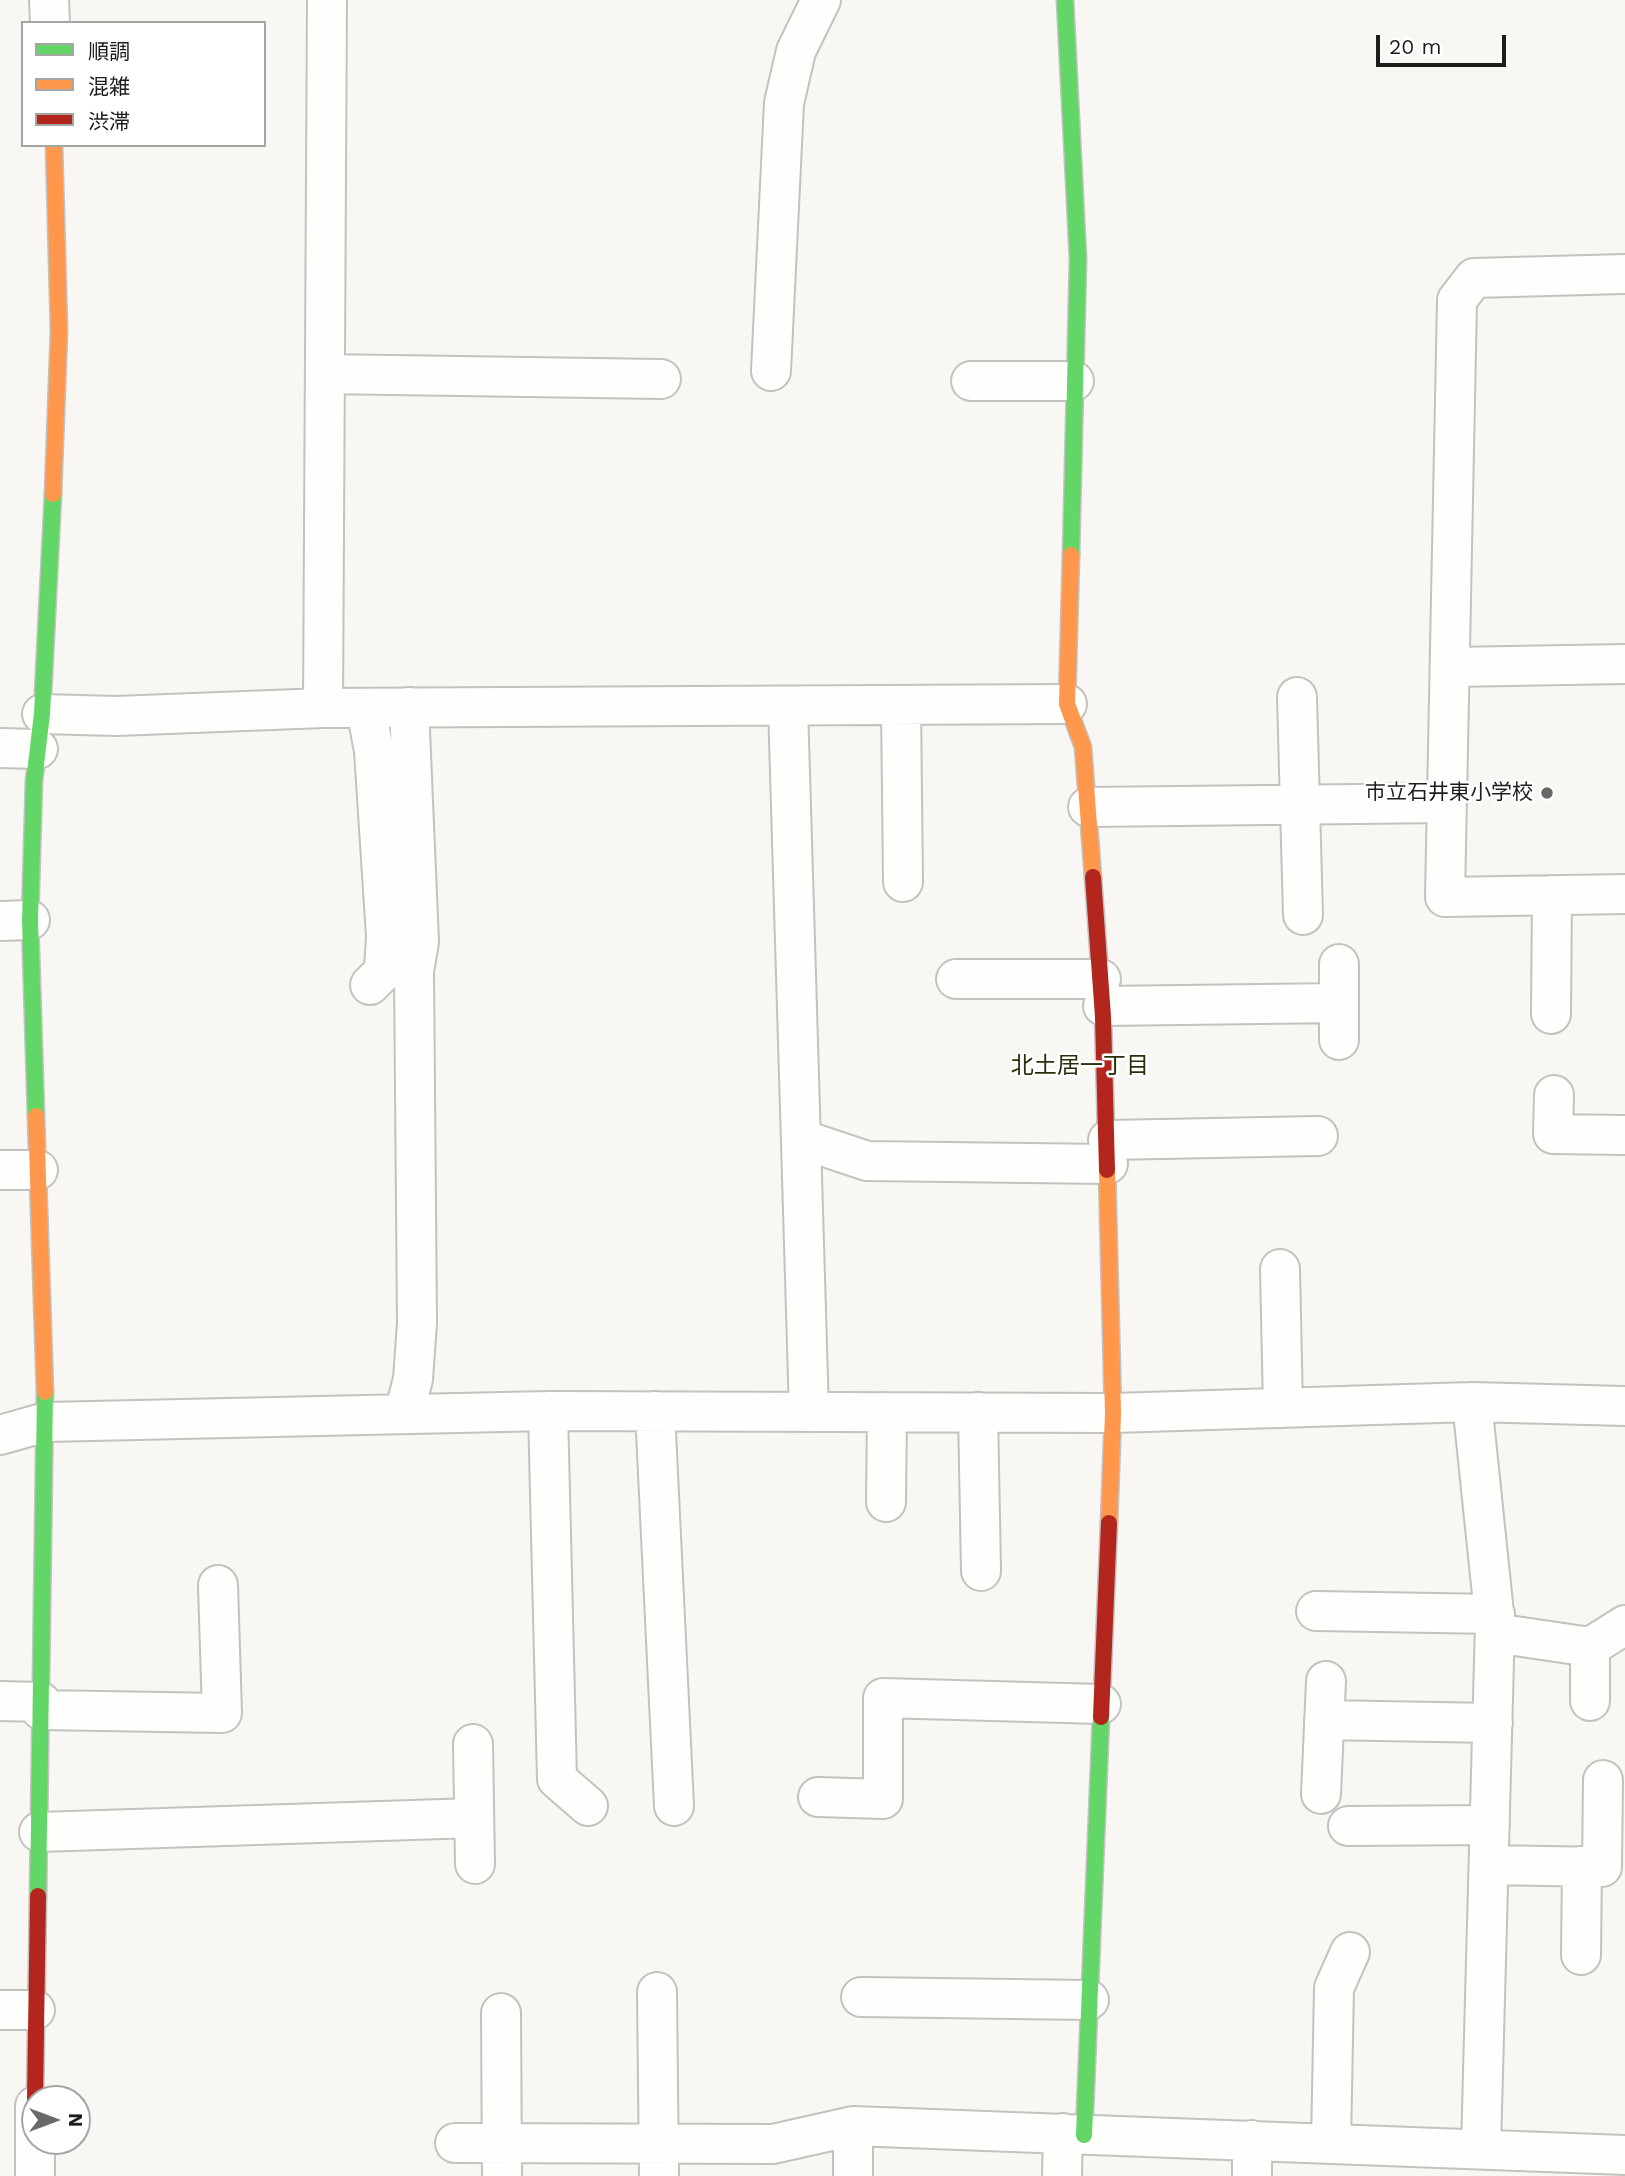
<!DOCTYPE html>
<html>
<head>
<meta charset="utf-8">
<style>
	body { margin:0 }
	#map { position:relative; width:1625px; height:2176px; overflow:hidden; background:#f9f7f3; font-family:"Work Sans","Noto Sans JP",sans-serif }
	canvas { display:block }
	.legend { position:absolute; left:21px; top:21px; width:245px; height:126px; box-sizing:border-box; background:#fff; border:2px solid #a5a5a4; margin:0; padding:9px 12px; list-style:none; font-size:21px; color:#1e1d1b }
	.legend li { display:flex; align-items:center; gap:14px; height:35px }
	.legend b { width:35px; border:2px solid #a5a5a4 }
	.north { position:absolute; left:21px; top:2085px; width:70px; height:70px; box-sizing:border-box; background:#fff; border:2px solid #a5a5a4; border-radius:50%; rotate:90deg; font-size:19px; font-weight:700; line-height:28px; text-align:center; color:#1e1d1b }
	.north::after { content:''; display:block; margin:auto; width:24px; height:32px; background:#6b6967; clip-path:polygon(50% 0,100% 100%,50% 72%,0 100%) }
	.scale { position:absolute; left:1376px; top:35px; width:130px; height:32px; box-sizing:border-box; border:4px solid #1e1d1b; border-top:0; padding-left:9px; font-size:21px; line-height:24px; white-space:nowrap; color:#1e1d1b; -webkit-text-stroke:5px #fff; paint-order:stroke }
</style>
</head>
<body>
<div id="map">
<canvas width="1625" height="2176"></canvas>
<ul class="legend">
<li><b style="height:9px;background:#63d668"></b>順調</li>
<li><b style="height:9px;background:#ff974d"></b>混雑</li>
<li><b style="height:9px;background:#b3261e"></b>渋滞</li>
</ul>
<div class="north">N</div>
<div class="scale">20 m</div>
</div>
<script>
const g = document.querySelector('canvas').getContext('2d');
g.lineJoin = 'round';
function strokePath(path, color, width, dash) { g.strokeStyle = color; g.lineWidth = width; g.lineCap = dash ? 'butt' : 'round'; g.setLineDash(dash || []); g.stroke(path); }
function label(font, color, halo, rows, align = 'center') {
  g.font = font + ' "Work Sans","Noto Sans JP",sans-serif'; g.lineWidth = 5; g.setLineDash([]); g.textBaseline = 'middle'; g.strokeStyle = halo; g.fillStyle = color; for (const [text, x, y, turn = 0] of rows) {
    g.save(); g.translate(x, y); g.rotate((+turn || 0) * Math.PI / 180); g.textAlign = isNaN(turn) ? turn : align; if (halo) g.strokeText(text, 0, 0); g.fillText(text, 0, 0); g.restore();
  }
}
const street = new Path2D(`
	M49,0L50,23
	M1625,274L1474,278L1457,300L1445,897L1625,894
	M771,371L784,103L796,51L821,0
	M325,374L661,379
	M971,381H1074
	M1452,667L1625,664
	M1297,697L1303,915
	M901,705L903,882
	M788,706L809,1412
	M323,708L327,0
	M366,708L374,751L386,936L384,971L370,985
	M42,714L116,716L323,708L1067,704
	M0,748L38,749
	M1088,807L1447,803
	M0,921L30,920
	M1339,964V1040
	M956,979H1101
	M1103,1006L1339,1003
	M1551,1014L1552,895
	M1554,1095L1553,1134L1625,1135
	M801,1139L867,1161L1108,1164
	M1108,1140L1318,1136
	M0,1170H38
	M1280,1269L1283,1408
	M1472,1402L1495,1623L1481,2148
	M548,1411L557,1779L588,1806
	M655,1411L674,1806
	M978,1412L981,1571
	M404,1414L413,1379L417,1323L414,971L419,942L409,707
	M0,1435L46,1422L548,1411L1113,1413L1472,1402L1625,1406
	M886,1502L887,1412
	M1316,1611L1495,1614
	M1495,1633L1590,1647L1625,1625
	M1590,1647V1701
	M0,1701L41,1702
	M41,1710L222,1713L218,1585
	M1324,1720L1493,1723
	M473,1744L475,1864
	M1321,1794L1326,1681
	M818,1797L883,1799V1698L1101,1704
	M1348,1826L1490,1825
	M39,1832L474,1818
	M1489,1865L1602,1867L1603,1780
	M1581,1955L1582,1866
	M657,1992L659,2176
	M861,1997L1089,2000
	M0,2010H35
	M501,2013L502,2176
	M1252,2140V2176
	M455,2143L773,2144L853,2126L1625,2155
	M1331,2143L1334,1988L1350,1952
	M35,2176V2106
	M853,2176V2126
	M1062,2176L1063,2133`);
const fast = new Path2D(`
	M1065,0L1078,259L1071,555
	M36,1116L30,920L34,781L42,714L53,494
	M38,1896L45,1392
	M1084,2135L1101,1717`);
const slow = new Path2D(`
	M53,494L59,331L54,145
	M1071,555L1067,704L1083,747L1093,877
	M36,1116L45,1392
	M1107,1170L1113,1413L1109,1523`);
const jam = new Path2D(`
	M1093,877L1103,1017L1107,1170
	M1101,1717L1109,1523
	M35,2099L38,1896`);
strokePath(street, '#c3c2bf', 42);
strokePath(fast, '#c3c2bf', 19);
strokePath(slow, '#c3c2bf', 19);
strokePath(jam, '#c3c2bf', 19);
strokePath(street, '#fefefd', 38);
strokePath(fast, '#63d668', 16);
strokePath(slow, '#ff974d', 16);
strokePath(jam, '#b3261e', 16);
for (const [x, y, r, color] of [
	[1547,793,7,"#6b6967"]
]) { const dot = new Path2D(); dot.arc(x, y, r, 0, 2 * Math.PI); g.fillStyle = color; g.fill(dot); strokePath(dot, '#fff', 2.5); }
label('21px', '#1e1d1b', '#fff', [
	["市立石井東小学校",1533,793]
], 'right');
label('23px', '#273009', '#fff', [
	["北土居一丁目",1080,1066]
]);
</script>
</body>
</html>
